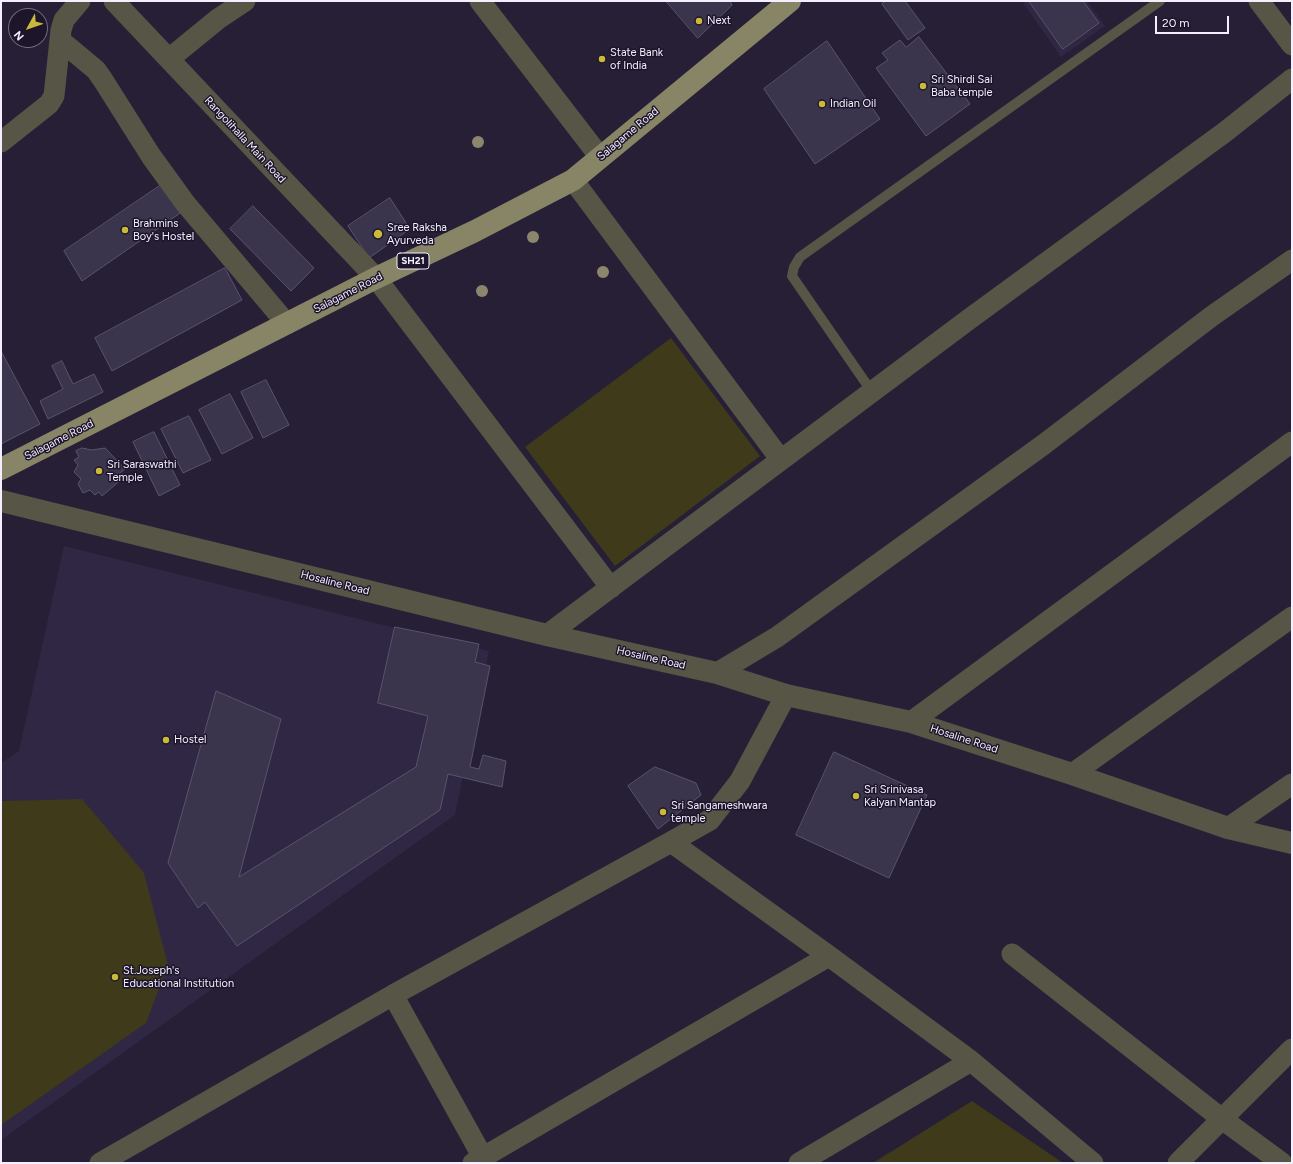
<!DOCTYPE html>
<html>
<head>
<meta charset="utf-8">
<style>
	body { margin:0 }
	#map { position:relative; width:1293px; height:1164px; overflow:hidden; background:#261f36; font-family:Figtree,sans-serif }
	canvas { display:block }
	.frame { position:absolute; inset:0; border:2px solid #f3efff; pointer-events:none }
	.north { position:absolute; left:8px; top:8px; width:40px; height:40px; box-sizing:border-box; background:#1d162b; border:1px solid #736d80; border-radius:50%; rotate:230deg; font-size:11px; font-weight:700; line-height:16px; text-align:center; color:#f3efff }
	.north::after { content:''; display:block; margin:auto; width:14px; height:18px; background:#c9ba3a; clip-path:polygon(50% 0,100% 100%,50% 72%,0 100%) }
	.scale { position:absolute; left:1155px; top:16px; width:74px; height:18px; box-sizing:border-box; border:2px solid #f3efff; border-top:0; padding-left:5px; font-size:12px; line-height:14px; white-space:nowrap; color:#f3efff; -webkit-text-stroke:3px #1d162b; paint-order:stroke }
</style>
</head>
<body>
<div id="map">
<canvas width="1293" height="1164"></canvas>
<div class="frame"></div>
<div class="north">N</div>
<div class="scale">20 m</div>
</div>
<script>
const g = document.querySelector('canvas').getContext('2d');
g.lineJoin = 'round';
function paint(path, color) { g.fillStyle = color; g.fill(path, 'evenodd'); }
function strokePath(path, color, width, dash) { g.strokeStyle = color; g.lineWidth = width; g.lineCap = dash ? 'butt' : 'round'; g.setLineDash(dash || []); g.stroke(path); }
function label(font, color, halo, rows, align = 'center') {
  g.font = font + ' Figtree,sans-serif'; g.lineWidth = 3; g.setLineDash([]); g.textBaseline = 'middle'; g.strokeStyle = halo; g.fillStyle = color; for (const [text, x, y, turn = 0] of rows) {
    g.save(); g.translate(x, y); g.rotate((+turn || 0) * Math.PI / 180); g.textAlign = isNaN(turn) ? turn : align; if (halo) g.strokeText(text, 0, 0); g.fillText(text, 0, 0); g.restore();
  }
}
paint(new Path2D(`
	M1022,1H1087L1105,26L1061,57Z
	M64,546L489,651L455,815L1,1140V763L19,751Z`), '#302744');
paint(new Path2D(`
	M671,338L760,456L615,566L525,447Z
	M82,799L144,873L168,965L146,1023L1,1125V801Z
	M972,1101L1063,1163H873Z`), '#3e3a1a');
const building = new Path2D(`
	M666,1H730L732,5L698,38Z
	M886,1H905L925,28L908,40L882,4Z
	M1029,1H1083L1099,23L1063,49Z
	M919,37L970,104L926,136L876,68L888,60L882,53L900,40L906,47Z
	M827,41L880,119L815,164L764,89Z
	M167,181L186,209L82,281L64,251Z
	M390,198L410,229L369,258L348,226Z
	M253,206L314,268L291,291L230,229Z
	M225,268L242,300L112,371L95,338Z
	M1,351L40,424L1,444Z
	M62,361L73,384L94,374L103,392L48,419L40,401L63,389L52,366Z
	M266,380L289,425L263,438L241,392Z
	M230,394L253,438L222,454L199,410Z
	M189,416L211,460L183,473L161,429Z
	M154,432L180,485L159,496L133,442Z
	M82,448L92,450L105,448L125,469L119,474L122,479L102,496L99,492L95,495L90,490L83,493L78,484L81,479L74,472L78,465L74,460L79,457L76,451Z
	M395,627L479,644L475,662L490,666L470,767L479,769L483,755L506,761L502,787L448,774L440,810L237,946L205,902L198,908L168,863L216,691L281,719L239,877L416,767L428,716L378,703Z
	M834,752L927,795L889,878L796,835Z
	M655,767L696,783L701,795L658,829L628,786Z`);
paint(building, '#3b344d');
strokePath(building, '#5a536c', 1);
strokePath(new Path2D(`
	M872,392L792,276L794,267L800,257L1160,1`), '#565546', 10);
strokePath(new Path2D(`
	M114,1L376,278L611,588
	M480,1L600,157
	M1259,1L1292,45
	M60,40L96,70L103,80L151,156L185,203L287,324
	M169,59L218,19L245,1
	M1,142L49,104L54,96L61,30L64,20L80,1
	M573,180L781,460
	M547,635L968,320L1225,132L1292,79
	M717,673L777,637L1043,445L1212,316L1292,260
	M786,695L740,781L710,820L671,842L829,956L971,1061L1093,1163
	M911,722L1292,442
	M1072,774L1292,617
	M1228,828L1292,784
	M1012,954L1222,1119L1282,1163
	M393,995L671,842
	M100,1163L393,995L486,1163
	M473,1163L829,956
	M799,1163L971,1061
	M1178,1163L1292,1049`), '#565546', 21);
strokePath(new Path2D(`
	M1,501L547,635L717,673L786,695L911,722L1072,774L1228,828L1292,843`), '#565546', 22);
strokePath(new Path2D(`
	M1,469L376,278L475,231L573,180L790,1`), '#888567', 22);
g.fillStyle = '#8d866e';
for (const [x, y] of [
	[478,142],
	[533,237],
	[603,272],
	[482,291]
]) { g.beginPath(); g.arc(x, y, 6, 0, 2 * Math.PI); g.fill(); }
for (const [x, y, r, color] of [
	[699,21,4,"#c9ba3a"],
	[602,59,4,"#c9ba3a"],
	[923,86,4,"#c9ba3a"],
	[822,104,4,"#c9ba3a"],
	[125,230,4,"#c9ba3a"],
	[378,234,5,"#c9ba3a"],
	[99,471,4,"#c9ba3a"],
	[166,740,4,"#c9ba3a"],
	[856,796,4,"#c9ba3a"],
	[663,812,4,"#c9ba3a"],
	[115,977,4,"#c9ba3a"]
]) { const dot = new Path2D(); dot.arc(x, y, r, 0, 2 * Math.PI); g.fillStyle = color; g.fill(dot); strokePath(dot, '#1d162b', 1.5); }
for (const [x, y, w] of [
	[413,261,32]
]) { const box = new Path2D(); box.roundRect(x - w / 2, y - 8, w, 16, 3); g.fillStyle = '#1d162b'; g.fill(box); strokePath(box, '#f3efff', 1); }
label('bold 10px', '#f3efff', null, [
	["SH21",413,261]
]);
label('11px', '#f3efff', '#1d162b', [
	["Next",707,21],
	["State Bank",610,53],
	["of India",610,66],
	["Sri Shirdi Sai",931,80],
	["Baba temple",931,93],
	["Indian Oil",830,104],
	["Brahmins",133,224],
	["Boy's Hostel",133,237],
	["Sree Raksha",387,228],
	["Ayurveda",387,241],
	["Sri Saraswathi",107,465],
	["Temple",107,478],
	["Hostel",174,740],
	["Sri Srinivasa",864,790],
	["Kalyan Mantap",864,803],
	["Sri Sangameshwara",671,806],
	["temple",671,819],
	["St.Joseph's",123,971],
	["Educational Institution",123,984]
], 'left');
label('11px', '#f3efff', '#1d162b', [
	["Salagame Road",628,134,-40],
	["Rangolihalla Main Road",245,140,47],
	["Salagame Road",348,293,-27],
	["Salagame Road",59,440,-27],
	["Hosaline Road",335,583,14],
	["Hosaline Road",651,658,13],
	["Hosaline Road",964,739,18]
]);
</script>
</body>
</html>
